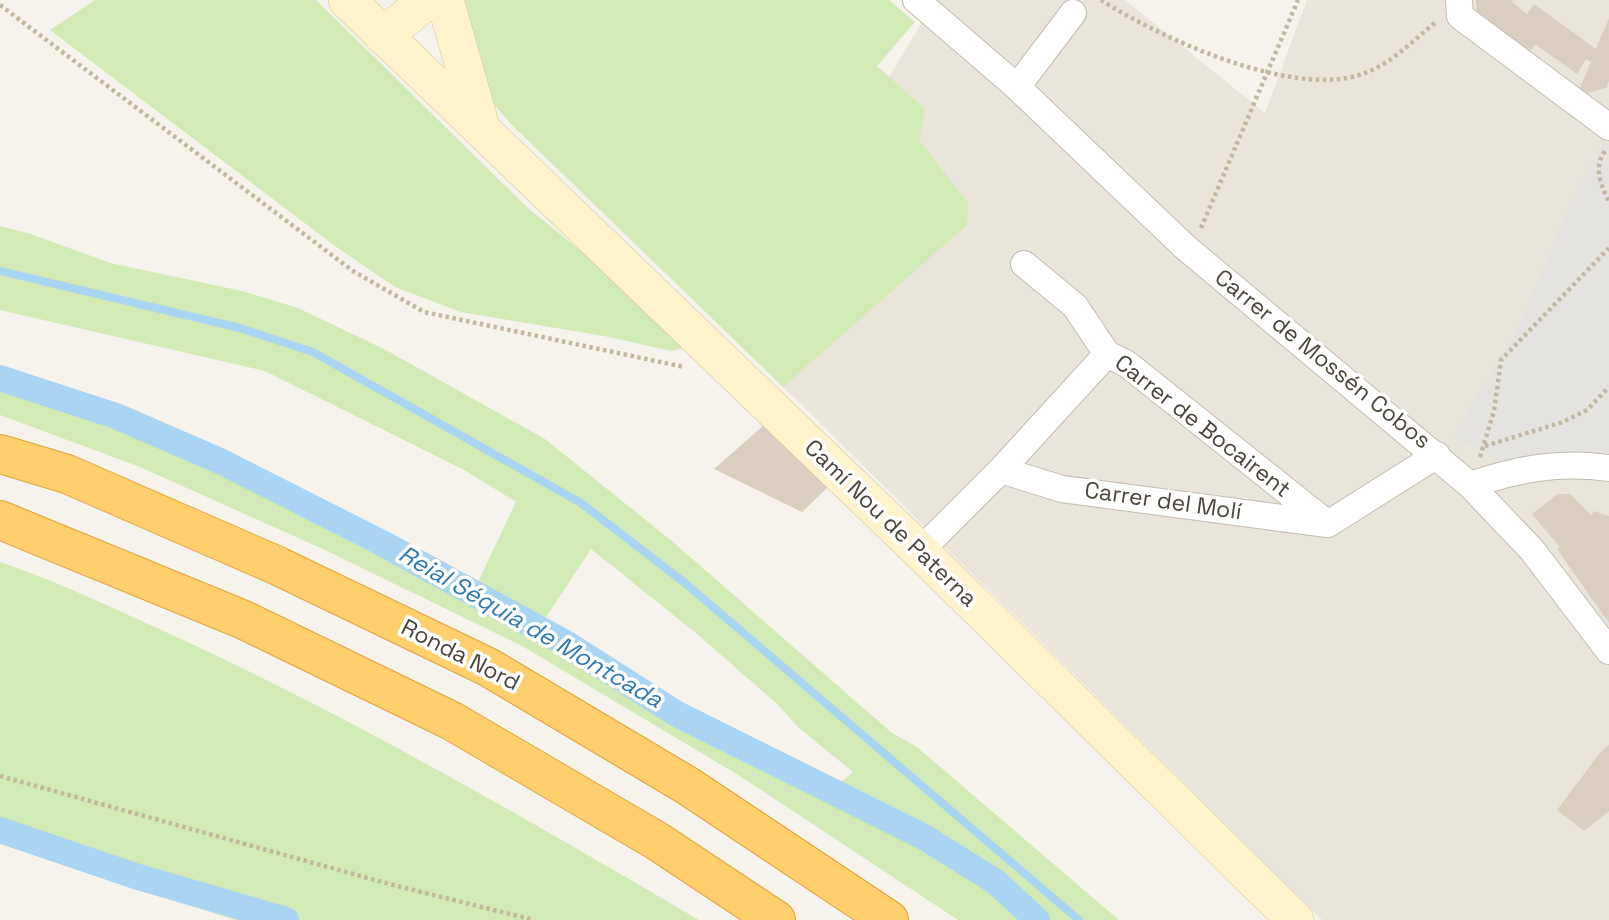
<!DOCTYPE html>
<html>
<head>
<meta charset="utf-8">
<style>
	body { margin:0 }
	canvas { display:block; background:#f6f3ec }
</style>
</head>
<body>
<canvas width="1609" height="920"></canvas>
<script>
const g = document.querySelector('canvas').getContext('2d');
g.lineJoin = 'round';
function paint(path, color) { g.fillStyle = color; g.fill(path, 'evenodd'); }
function strokePath(path, color, width, dash) { g.strokeStyle = color; g.lineWidth = width; g.lineCap = dash ? 'butt' : 'round'; g.setLineDash(dash || []); g.stroke(path); }
function label(font, color, halo, rows, align = 'center') {
  g.font = font + ' "Space Grotesk",sans-serif'; g.lineWidth = 7; g.setLineDash([]); g.textBaseline = 'middle'; g.strokeStyle = halo; g.fillStyle = color; for (const [text, x, y, turn = 0] of rows) {
    g.save(); g.translate(x, y); g.rotate((+turn || 0) * Math.PI / 180); g.textAlign = isNaN(turn) ? turn : align; if (halo) g.strokeText(text, 0, 0); g.fillText(text, 0, 0); g.restore();
  }
}
paint(new Path2D(`
	M935,0H1125L1265,113L1307,0H1609V920H1322L734,338Z`), '#eae5da');
paint(new Path2D(`
	M95,0H316L529,209L588,257L685,348L671,351L609,337L461,312L395,287L335,246L50,30Z
	M454,0H889L915,22L877,66L925,109L919,140L968,203L967,225L783,387L512,125L481,90Z
	M0,226L31,234L110,263L242,291L298,308L386,350L545,439L673,542L892,733L917,747L1119,920H958L740,776L522,646L325,550L140,467L0,415V370L167,427L337,506L476,586L516,502L466,471L265,371L0,310ZM591,549L697,634L776,703L799,728L853,772L840,783L685,709L566,633L542,623Z
	M0,562C62,583 121,612 181,639C360,722 529,820 699,920H235L0,844Z`), '#d2eab5');
paint(new Path2D(`
	M1604,141L1609,145V457L1582,453L1498,462L1453,436L1517,330L1576,191Z`), '#e5e3e0');
strokePath(new Path2D(`
	M0,271L240,328L313,352L581,503L685,583L1079,920`), '#a9d4f2', 8);
strokePath(new Path2D(`
	M0,378L116,416L220,461L380,542L567,644L677,714L924,837L996,882L1037,920
	M0,830L135,876L286,920`), '#a9d4f2', 26);
paint(new Path2D(`
	M1476,0H1513L1512,2L1527,14L1534,4L1596,49L1609,18V81L1606,88L1587,93L1580,88L1591,62L1586,59L1577,74L1535,44L1529,53L1477,16Z
	M764,425L829,486L802,512L714,469Z
	M1558,494H1570L1591,515L1594,511L1609,516V623L1557,549L1560,547L1532,514Z
	M1609,745V811L1584,831L1557,810L1599,754Z`), '#d8cfc1');
const street = new Path2D(`
	M916,0L1017,87L1185,247L1470,485L1532,550L1609,651
	M1459,0L1460,16L1609,127
	M1017,87L1073,13
	M1024,264L1075,306L1107,354L1127,364L1328,524
	M1001,470L1062,489L1327,524
	M1470,485C1518,469 1558,461 1609,468
	M1328,524L1437,455
	M920,551L1001,470L1107,354`);
const secondary = new Path2D(`
	M347,0L920,551L1295,920
	M445,0L482,130
	M383,36L428,0`);
const highway = new Path2D(`
	M0,454L67,474L278,566L488,667L688,786L889,920
	M0,520L244,620L452,721L657,841L776,920`);
strokePath(street, '#c2bbae', 28);
strokePath(secondary, '#d6c79b', 38);
strokePath(highway, '#e0a43c', 40);
strokePath(new Path2D(`
	M1101,0C1160,38 1293,99 1362,74C1392,64 1412,41 1436,22
	M0,5L353,271L424,312L684,367
	M1605,151C1593,168 1601,185 1609,202
	M1201,228L1298,0
	M1485,446L1563,422L1587,410L1609,387
	M1480,457L1494,411L1501,360L1609,248
	M0,776L393,885L534,920`), '#c4b79f', 4.5, [3.5, 3.5]);
strokePath(street, '#fff', 26);
strokePath(secondary, '#fff3cd', 37);
strokePath(highway, '#ffcf6e', 38);
label('23px', '#4b4439', '#fff', [
	["Carrer de Mossén Cobos",1322,360,39],
	["Carrer de Bocairent",1202,427,38],
	["Carrer del Molí",1163,502,8],
	["Camí Nou de Paterna",890,524,44],
	["Ronda Nord",460,656,27]
]);
label('italic 24px', '#2e7ab2', '#fff', [
	["Reial Séquia de Montcada",530,628,30]
]);
</script>
</body>
</html>
